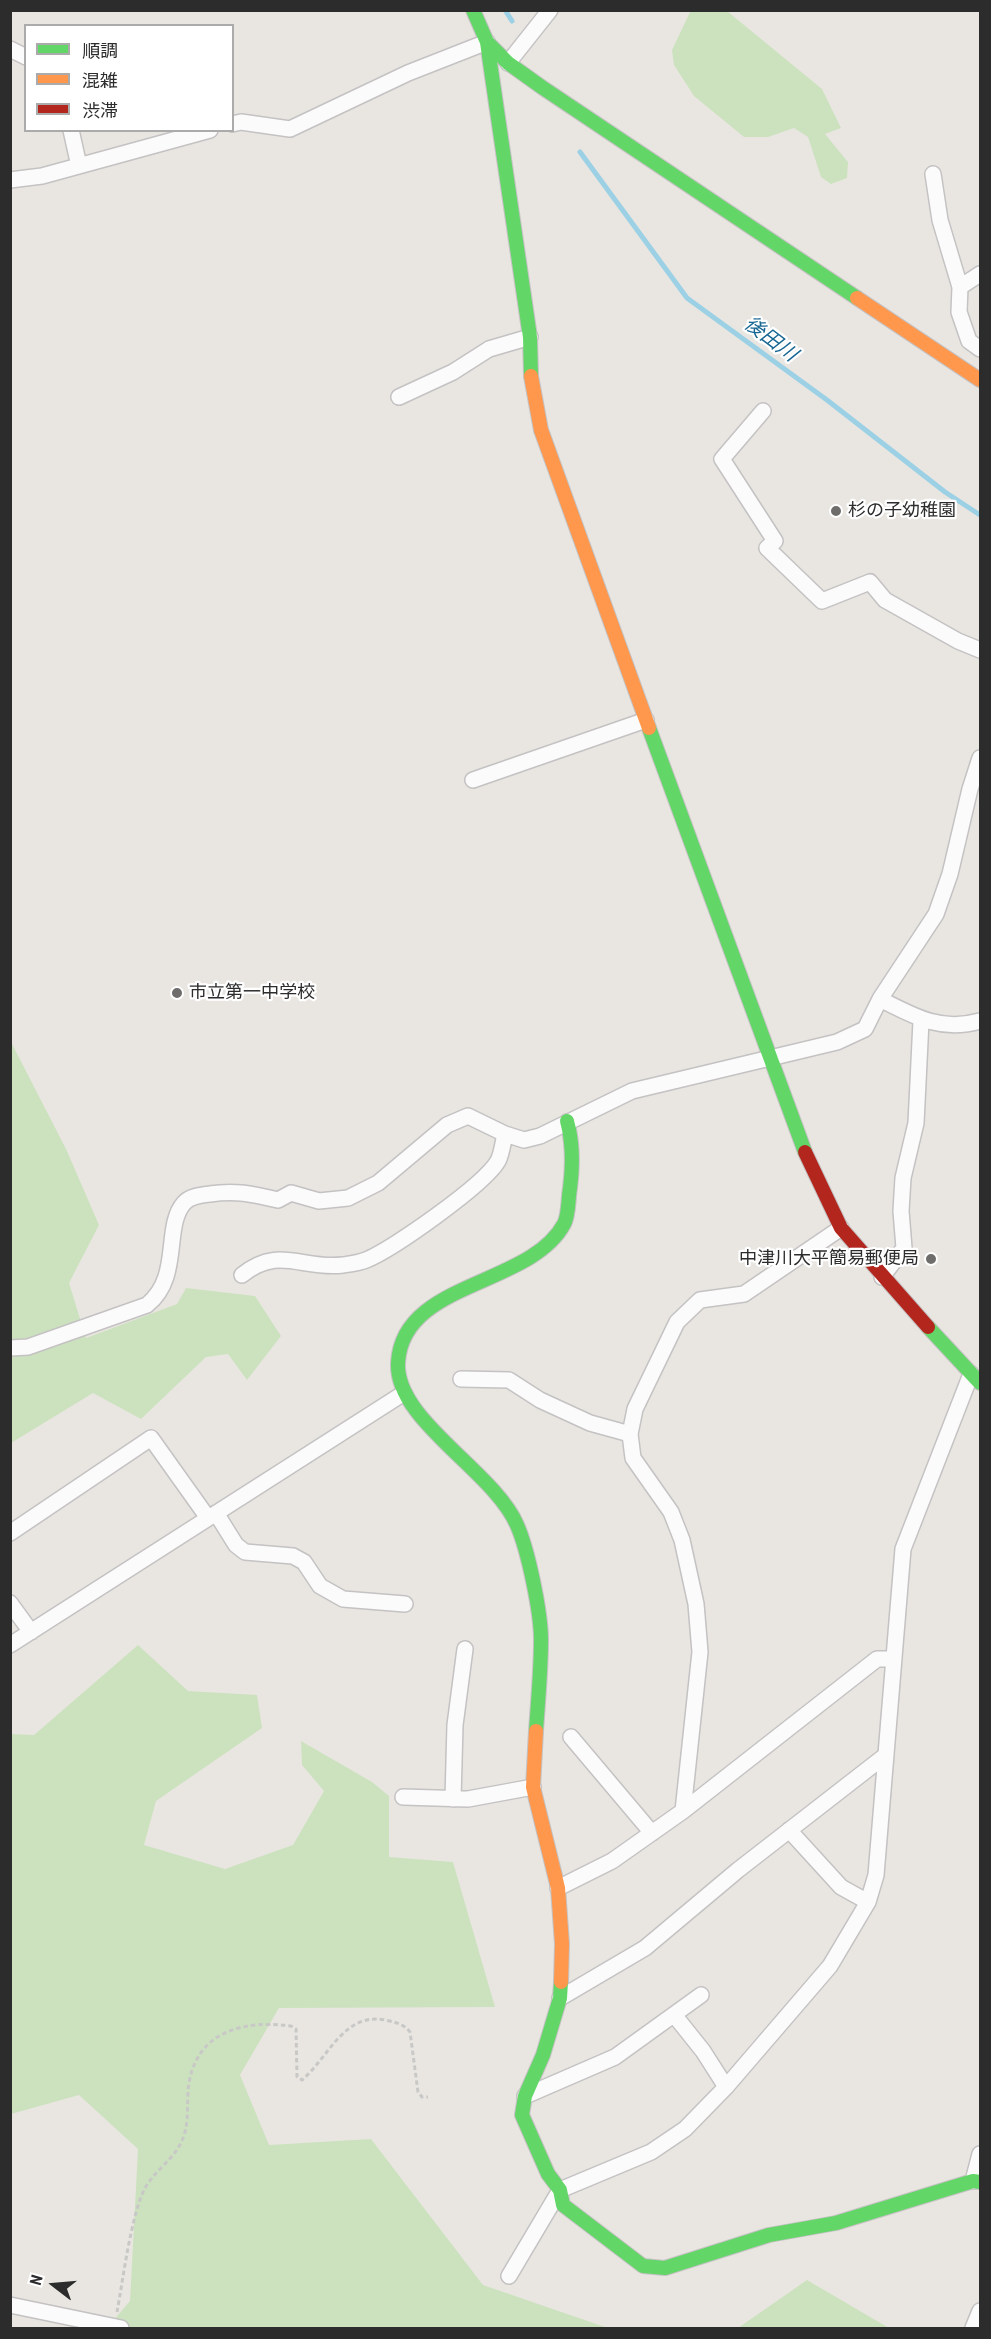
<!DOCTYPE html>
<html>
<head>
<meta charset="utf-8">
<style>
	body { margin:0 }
	#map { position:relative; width:991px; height:2339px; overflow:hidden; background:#e9e6e2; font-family:"Roboto Condensed","Noto Sans JP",sans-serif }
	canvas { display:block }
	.frame { position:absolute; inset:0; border:12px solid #2c2c2c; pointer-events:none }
	.legend { position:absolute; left:24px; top:24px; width:210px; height:108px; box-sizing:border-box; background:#fff; border:2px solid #ababab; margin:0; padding:8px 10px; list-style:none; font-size:18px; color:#2c2c2c }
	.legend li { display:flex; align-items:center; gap:12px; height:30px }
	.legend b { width:30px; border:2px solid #ababab }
	.north { position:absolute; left:24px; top:2255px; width:60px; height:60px; -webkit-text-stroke:4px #fff; paint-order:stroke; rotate:286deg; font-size:16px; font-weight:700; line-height:24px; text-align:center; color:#2c2c2c }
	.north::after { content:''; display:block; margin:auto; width:21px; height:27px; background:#2c2c2c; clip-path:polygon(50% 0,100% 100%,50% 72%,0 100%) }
</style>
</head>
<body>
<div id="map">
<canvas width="991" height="2339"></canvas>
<div class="frame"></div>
<ul class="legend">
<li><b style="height:8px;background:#63d668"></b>順調</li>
<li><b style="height:8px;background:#ff974d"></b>混雑</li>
<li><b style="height:8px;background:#b3261e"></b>渋滞</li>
</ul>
<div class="north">N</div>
</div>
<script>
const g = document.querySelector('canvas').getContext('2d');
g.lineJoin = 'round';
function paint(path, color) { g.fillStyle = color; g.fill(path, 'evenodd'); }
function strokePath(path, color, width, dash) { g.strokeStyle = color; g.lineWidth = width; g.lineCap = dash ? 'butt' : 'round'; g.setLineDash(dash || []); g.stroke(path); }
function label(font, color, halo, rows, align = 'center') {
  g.font = font + ' "Roboto Condensed","Noto Sans JP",sans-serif'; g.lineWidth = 4.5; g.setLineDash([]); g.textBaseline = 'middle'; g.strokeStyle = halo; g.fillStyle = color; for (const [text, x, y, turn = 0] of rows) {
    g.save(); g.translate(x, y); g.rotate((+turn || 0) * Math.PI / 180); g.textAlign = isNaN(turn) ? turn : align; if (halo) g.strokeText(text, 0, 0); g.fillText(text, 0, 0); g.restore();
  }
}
paint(new Path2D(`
	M691,10L727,11L822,89L841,128L825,134L848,162L847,178L831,184L821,177L808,137L794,128L768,137H744L694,96L674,65L672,50Z
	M10,1040L66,1149L99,1225L69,1283L86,1338L177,1304L186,1288L255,1296L281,1336L247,1380L228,1354L206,1357L141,1419L93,1393L11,1443Z
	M138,1645L188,1691L257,1695L262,1728L156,1801L144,1845L225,1869L293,1845L324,1791L302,1765L301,1741L372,1782L389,1796V1857L453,1862L495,2007L279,2008L240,2075L269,2145L371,2139L483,2285L608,2328H107L130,2301L138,2149L79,2095L11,2114V1734L34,1735Z
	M807,2280L889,2328H738Z`), '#cce2be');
strokePath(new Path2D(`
	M505,10L512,21
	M580,152L687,298L827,400L945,492L980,515`), '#9cd0e4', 5);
const street = new Path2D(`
	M10,49L26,57
	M508,63L550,10
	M232,124L241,122L290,129L408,73L487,42
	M71,130L79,166
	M933,174L940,220L960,287L959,312L969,341L980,349
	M10,180L42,176L210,130
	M960,287L980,274
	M399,397L453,372L489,349L530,337
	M763,411L722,459L775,541L767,548L822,601L870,582L885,600L958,641L980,650
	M473,780L646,720
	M880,999C915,1017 941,1032 980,1021
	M242,1275C279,1245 302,1270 343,1265C350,1264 359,1263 366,1260C393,1249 484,1185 498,1161C502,1153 503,1142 505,1134
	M882,1277L904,1248L901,1211L903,1178L916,1123L921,1021
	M10,1348L28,1347L147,1305C182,1277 163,1227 184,1203C190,1196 201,1195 210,1194C235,1190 253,1194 278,1200L291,1193L319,1201L348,1198L378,1183L447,1125L468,1116L505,1134L524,1140L540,1136L632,1091L837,1042L865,1029L880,999L936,914L950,874L970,789L980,758
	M461,1379L509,1380L540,1400L590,1423L630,1434
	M216,1513L236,1545L245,1552L293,1556L304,1562L320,1586L343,1599L405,1604
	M10,1533L151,1438L208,1518
	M10,1603L31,1632
	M10,1645L404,1393
	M571,1737L652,1833
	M403,1797L468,1799L533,1787
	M453,1799L455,1725L465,1649
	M683,1811L700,1652L696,1604L682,1540L671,1512L633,1458L630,1434L635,1409L677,1322L700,1300L744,1294L841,1228
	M789,1830L841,1887L868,1902
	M558,1888L612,1861L683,1811L877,1659H893
	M560,1998L645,1948L738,1870L886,1755
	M675,2016L703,2051L726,2087
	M525,2096L615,2057L701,1995
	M973,2181L980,2154
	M509,2276L560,2190L651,2152L685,2129L726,2087L830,1966L868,1902L876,1875L903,1549L971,1374
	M10,2305L121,2328
	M973,2328L980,2311`);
const fast = new Path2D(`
	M473,10L487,42L530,337L531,376
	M487,42L508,63L543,88L857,298
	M649,728L805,1152
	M928,1327L980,1383
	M536,1731C538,1701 541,1670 541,1640C541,1612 528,1550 517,1525C494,1471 395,1420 398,1363C402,1281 530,1287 564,1224C569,1215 568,1199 570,1188C573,1165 573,1143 567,1121
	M561,1982L560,1998L543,2055L525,2096L522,2115L548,2174L560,2190L563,2205L643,2266L665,2268L769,2235L836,2223L973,2181L980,2182`);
const slow = new Path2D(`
	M857,298L980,380
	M531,376L541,430L649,728
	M536,1731L533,1787L558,1888L562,1944L561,1982`);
const jam = new Path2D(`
	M805,1152L841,1228L928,1327`);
strokePath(street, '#c4c2c2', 18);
strokePath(fast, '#c4c2c2', 16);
strokePath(slow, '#c4c2c2', 16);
strokePath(jam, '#c4c2c2', 16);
strokePath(new Path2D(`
	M117,2312C123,2280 131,2215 145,2188C155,2170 176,2158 183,2138C190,2120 186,2101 189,2083C198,2030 245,2020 291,2026L296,2029L297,2077L302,2080C329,2057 344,2012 385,2020C395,2022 404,2024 410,2032L418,2092L422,2097H428`), '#c8c8c7', 3, [4.5, 3]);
strokePath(street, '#fcfbfb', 15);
strokePath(fast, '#63d668', 14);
strokePath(slow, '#ff974d', 14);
strokePath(jam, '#b3261e', 14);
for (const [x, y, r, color] of [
	[836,511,6,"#6e6d6c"],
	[177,993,6,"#6e6d6c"],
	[931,1259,6,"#6e6d6c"]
]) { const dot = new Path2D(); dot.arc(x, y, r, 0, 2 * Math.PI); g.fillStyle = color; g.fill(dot); strokePath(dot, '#fff', 2); }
label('18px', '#2c2c2c', '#fff', [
	["杉の子幼稚園",848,511],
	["市立第一中学校",189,993],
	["中津川大平簡易郵便局",919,1259,"right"]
], 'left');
label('italic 20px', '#196793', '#fff', [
	["後田川",770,340,37]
]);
</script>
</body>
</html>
